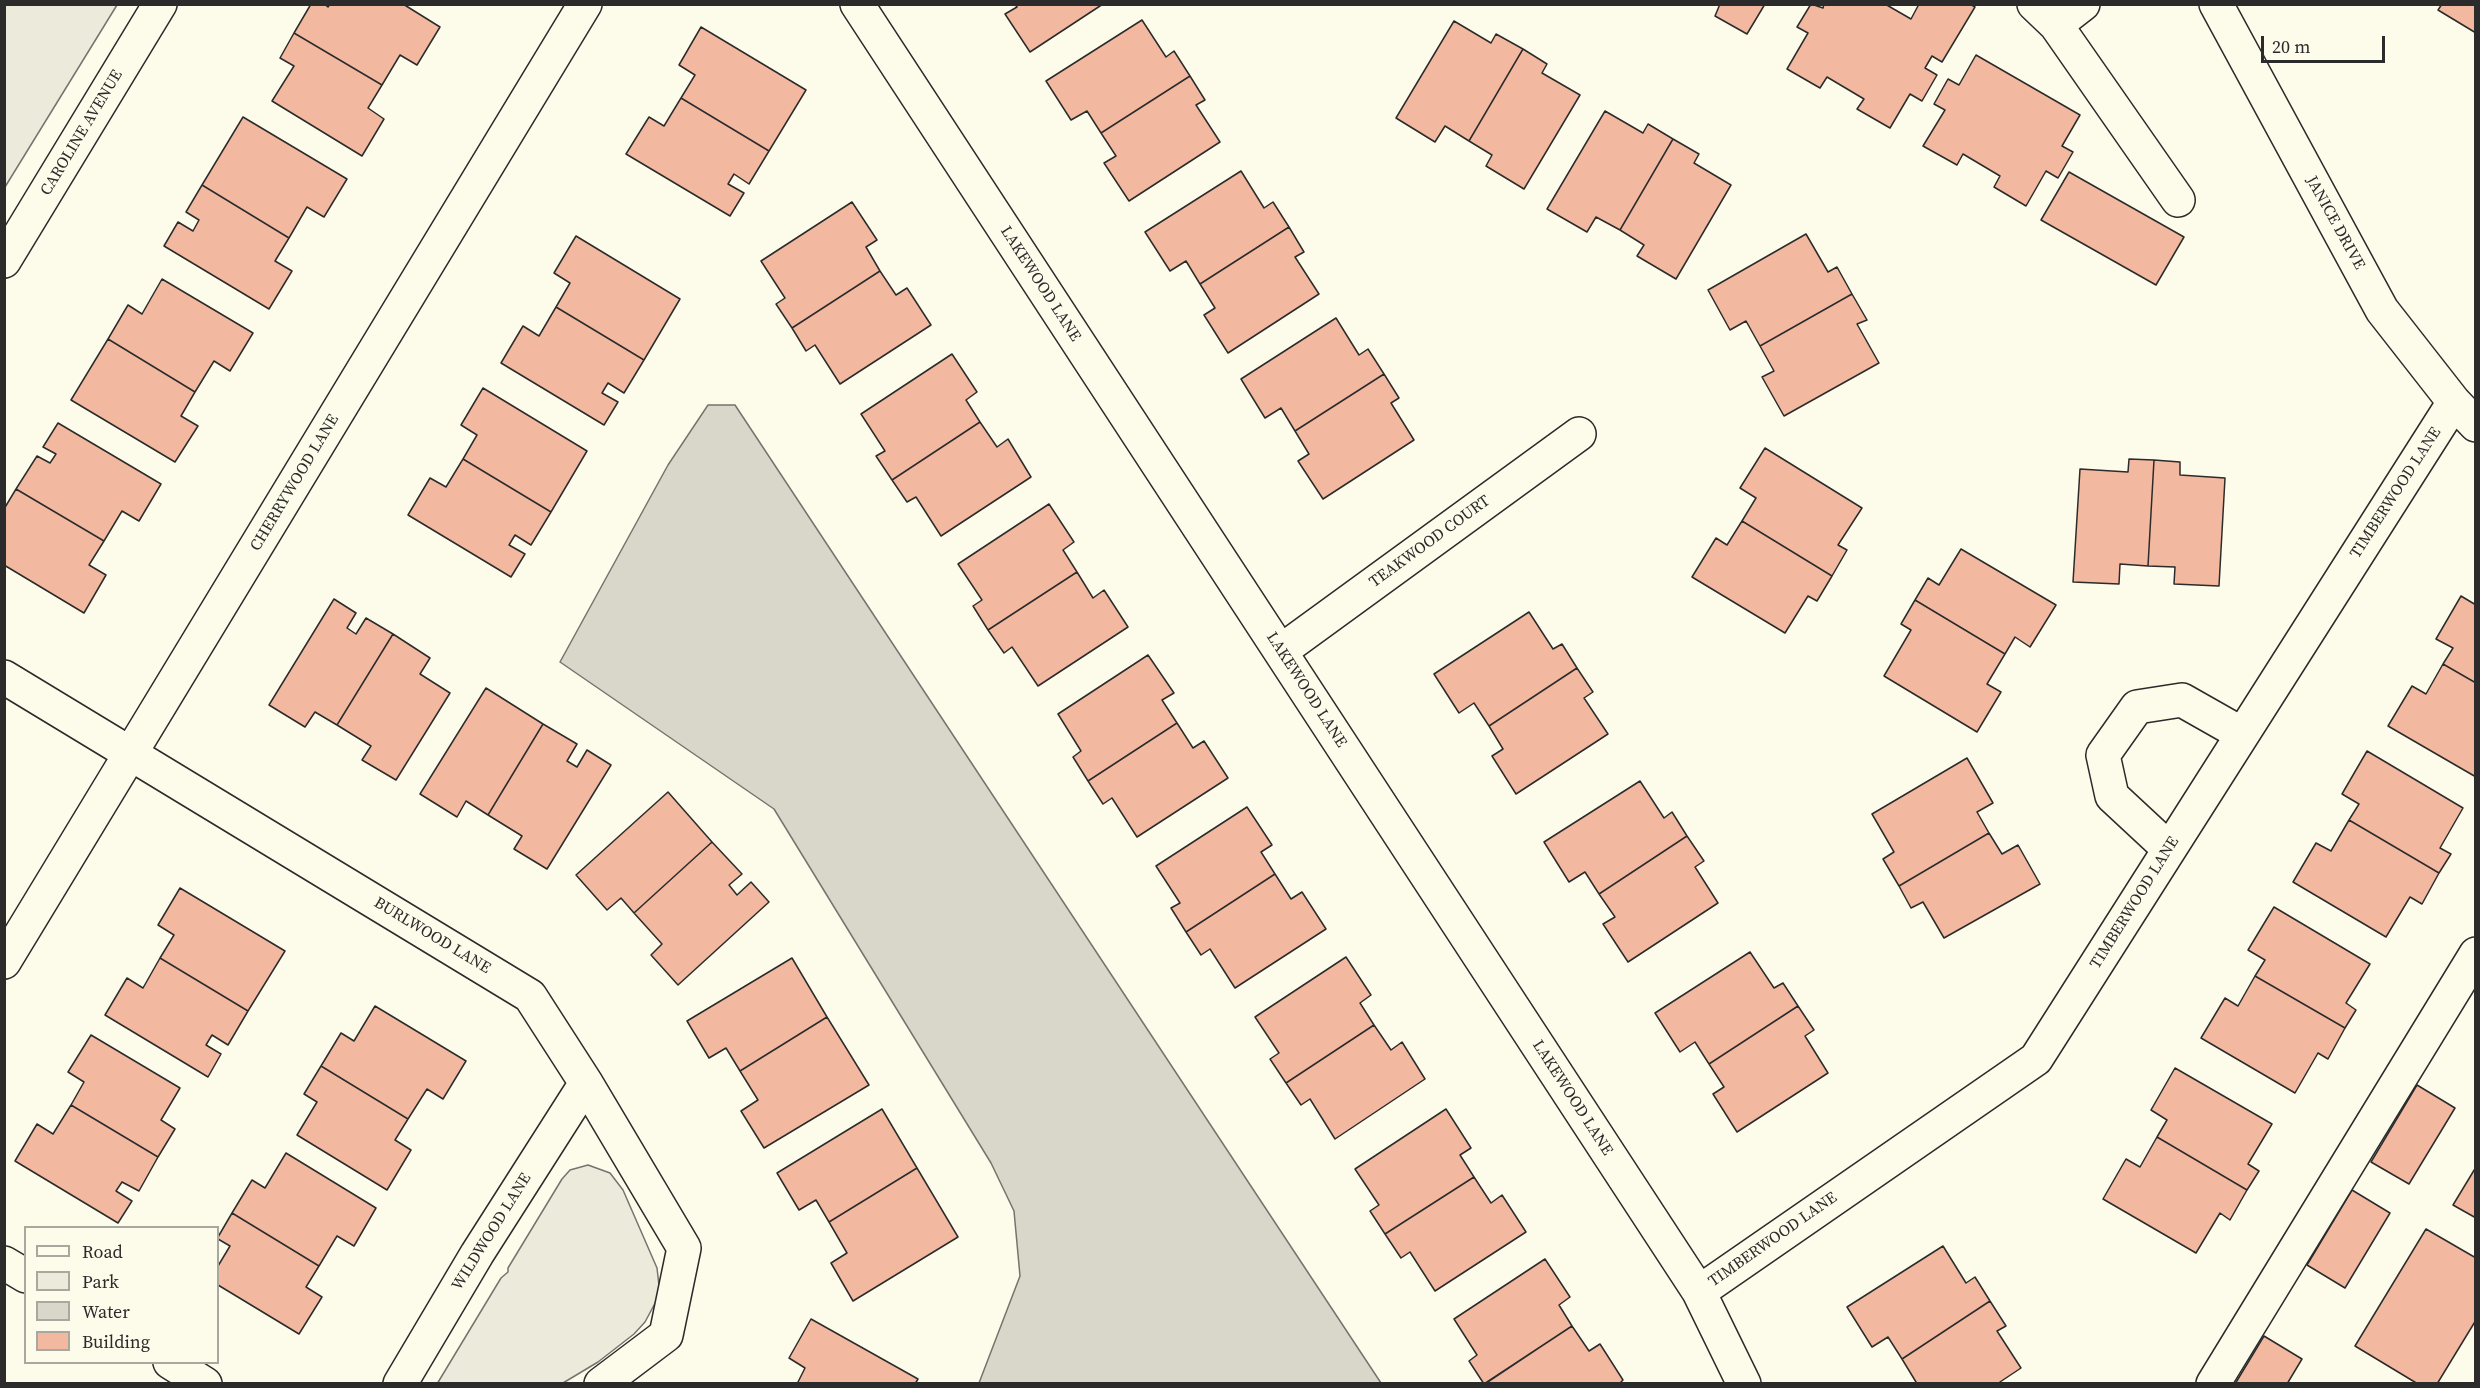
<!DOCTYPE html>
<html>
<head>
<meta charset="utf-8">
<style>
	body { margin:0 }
	#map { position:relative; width:2480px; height:1388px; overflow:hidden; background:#fdfbea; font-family:"Source Serif 4",serif }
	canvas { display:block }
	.frame { position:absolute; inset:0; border:6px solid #2b2b2b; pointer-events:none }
	.legend { position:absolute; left:24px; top:1226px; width:195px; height:138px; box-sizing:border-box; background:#fdfbea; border:2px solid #a9a89e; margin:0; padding:8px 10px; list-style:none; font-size:18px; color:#2b2b2b }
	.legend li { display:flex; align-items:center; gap:12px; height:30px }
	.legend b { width:30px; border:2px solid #a9a89e }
	.scale { position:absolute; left:2261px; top:36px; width:124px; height:27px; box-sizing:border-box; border:3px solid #2b2b2b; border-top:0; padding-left:8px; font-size:18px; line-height:21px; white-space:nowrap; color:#2b2b2b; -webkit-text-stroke:4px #fdfbea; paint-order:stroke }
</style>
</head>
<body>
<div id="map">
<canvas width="2480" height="1388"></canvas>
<div class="frame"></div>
<ul class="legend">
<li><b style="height:8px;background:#fdfbea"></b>Road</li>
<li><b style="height:16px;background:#ecebdb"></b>Park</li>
<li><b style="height:16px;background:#d8d7c9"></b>Water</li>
<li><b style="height:16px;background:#f2b8a0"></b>Building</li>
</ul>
<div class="scale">20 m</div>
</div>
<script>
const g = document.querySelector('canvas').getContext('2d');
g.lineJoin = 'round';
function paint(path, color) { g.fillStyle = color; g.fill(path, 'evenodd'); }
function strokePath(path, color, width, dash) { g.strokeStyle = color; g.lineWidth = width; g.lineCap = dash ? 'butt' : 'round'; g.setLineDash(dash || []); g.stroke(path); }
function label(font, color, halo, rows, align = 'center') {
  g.font = font + ' "Source Serif 4",serif'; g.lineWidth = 4.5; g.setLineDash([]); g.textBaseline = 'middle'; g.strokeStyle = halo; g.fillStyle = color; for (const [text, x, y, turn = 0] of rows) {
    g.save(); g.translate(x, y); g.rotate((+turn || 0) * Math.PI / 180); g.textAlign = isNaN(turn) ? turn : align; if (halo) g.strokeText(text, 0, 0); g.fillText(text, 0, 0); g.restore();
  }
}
const green = new Path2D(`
	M5,4L117,5L5,187L4,5Z
	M588,1165L610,1173L623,1190L657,1268L660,1294L645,1322L634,1334L598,1362L563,1383L437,1384L501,1278L508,1272V1268L562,1179L570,1170Z`);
paint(green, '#ecebdb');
strokePath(green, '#74746e', 1.5);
const water = new Path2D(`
	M708,405H735L1381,1383H979L1020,1276L1014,1211L991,1163L774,809L560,662L668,465Z`);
paint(water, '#d8d7c9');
strokePath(water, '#74746e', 1.5);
const building = new Path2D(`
	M311,4H324L328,7L330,4H403L440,27L417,65L400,55L382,85L294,33Z
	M1015,4H1103L1030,52L1005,14L1017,7Z
	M1765,4L1747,34L1715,16L1720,4Z
	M1811,4L1823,8L1824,4H1885L1911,19L1919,4H1970L1975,7L1942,62L1932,56L1925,68L1937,75L1922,101L1910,94L1890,128L1857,109L1864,99L1827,77L1820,88L1787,69L1808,33L1797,27Z
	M2442,4H2476V33L2438,10Z
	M1142,20L1166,57L1174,51L1190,76L1101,133L1087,111L1071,120L1046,81Z
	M1454,21L1491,43L1496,34L1523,49L1469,141L1445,126L1435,142L1396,118Z
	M701,27L806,90L769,151L681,98L695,75L679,65Z
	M294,33L382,85L368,108L384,119L362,156L272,101L294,66L280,58Z
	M1523,49L1547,64L1542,73L1580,95L1524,189L1486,166L1492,155L1469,141Z
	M1976,55L2080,115L2062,146L2073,152L2058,178L2046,171L2026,206L1994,187L2000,176L1963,154L1957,165L1923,146L1945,110L1934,104L1948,79L1959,85Z
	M1190,76L1205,100L1196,105L1220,142L1129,201L1104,163L1116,156L1101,133Z
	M681,98L769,151L749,184L734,174L728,184L744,193L730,216L626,154L649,117L664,126Z
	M1605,111L1643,133L1648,124L1673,139L1620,230L1596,217L1587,232L1547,209Z
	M243,117L347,179L324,217L307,207L289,238L202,185Z
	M1673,139L1699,154L1694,163L1731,185L1676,279L1637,256L1644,245L1620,230Z
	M1241,171L1264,208L1273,202L1289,227L1200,284L1186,261L1170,271L1145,232Z
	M2069,172L2184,237L2156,285L2041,220Z
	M202,185L289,238L275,261L292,271L269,309L164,246L178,222L193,231L199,220L186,212Z
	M852,202L877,240L866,247L880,271L792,328L776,304L785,298L761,261Z
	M1289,227L1304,252L1295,257L1319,294L1228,353L1204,315L1215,308L1200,284Z
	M1806,234L1828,272L1837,267L1852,294L1760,346L1746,321L1730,330L1708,290Z
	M576,236L680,299L644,360L556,307L570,283L554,273Z
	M880,271L896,295L907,288L931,325L840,384L815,345L806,351L792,328Z
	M162,279L253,333L230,371L214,361L195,392L108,339L128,305L142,314Z
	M1852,294L1867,320L1857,324L1879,363L1784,416L1762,377L1774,371L1760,346Z
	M556,307L644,360L624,393L608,383L602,393L618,402L604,425L501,363L523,326L539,336Z
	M1336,318L1359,355L1368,349L1384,374L1295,431L1281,408L1265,418L1241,379Z
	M108,339L195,392L181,416L198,426L175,462L71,400Z
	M952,354L977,392L966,400L980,422L892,480L876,456L885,451L861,414Z
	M1384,374L1399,398L1391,403L1414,440L1323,499L1298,461L1309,454L1295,431Z
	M483,388L587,451L551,512L463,459L477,435L461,425Z
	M980,422L997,447L1008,439L1031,477L941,536L916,497L907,502L892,480Z
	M58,423L161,484L139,521L122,511L104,541L16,489L37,456L50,463L56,454L43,447Z
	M1765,448L1862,508L1838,545L1847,550L1832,576L1742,521L1756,498L1740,488Z
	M463,459L551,512L531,545L515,535L509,545L525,554L511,577L408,515L430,478L446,487Z
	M2129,459L2154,460L2148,566L2120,564L2119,584L2073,582L2080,469L2128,472Z
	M2154,460L2180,462V475L2225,478L2219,586L2174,584L2175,567L2148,566Z
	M16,489L104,541L89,565L106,575L84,613L4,565V509Z
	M1049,504L1074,542L1063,550L1077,572L988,630L973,606L982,600L958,564Z
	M1742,521L1832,576L1817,601L1808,596L1785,633L1692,577L1716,538L1727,545Z
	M1961,549L2056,605L2030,647L2015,637L2005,654L1915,600L1928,578L1939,585Z
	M1077,572L1093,598L1104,590L1128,627L1038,686L1012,647L1004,653L988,630Z
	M2461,596L2476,605V683L2443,664L2453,648L2436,639Z
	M334,599L356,613L347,628L356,634L366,618L393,634L337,725L315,712L305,727L269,705Z
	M1915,600L2005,654L1987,684L2001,692L1977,732L1884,676L1911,630L1901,624Z
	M1529,612L1553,649L1562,644L1577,668L1489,726L1474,703L1459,713L1434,674Z
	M393,634L430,658L420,674L450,693L396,780L362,760L371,746L337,725Z
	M1148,655L1174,693L1162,700L1177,723L1088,781L1073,757L1081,751L1058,714Z
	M2443,664L2476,683V777L2388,726L2412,686L2426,694Z
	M1577,668L1593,692L1584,698L1608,734L1516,794L1492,756L1503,749L1489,726Z
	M486,688L543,724L488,815L466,801L457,817L420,794Z
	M1177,723L1193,748L1204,741L1228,778L1137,837L1112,798L1103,804L1088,781Z
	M543,724L577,744L567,761L577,767L587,750L611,765L547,869L514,849L522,836L488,815Z
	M2367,751L2463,808L2440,848L2451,854L2439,873L2349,820L2359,804L2342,794Z
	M1967,758L1993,803L1977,812L1989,833L1899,886L1883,859L1894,852L1872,814Z
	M1640,781L1664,818L1672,812L1687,836L1599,894L1585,872L1569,882L1544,842Z
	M668,792L712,842L634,913L621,898L607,910L576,875Z
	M1247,807L1272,845L1261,852L1275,874L1186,932L1171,908L1180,903L1156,866Z
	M2349,820L2439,873L2422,904L2410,897L2386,937L2293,882L2316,843L2331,851Z
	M1989,833L2002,854L2018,845L2040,884L1944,938L1923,902L1911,908L1899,886Z
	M1687,836L1704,861L1695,867L1718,903L1628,962L1603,924L1615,917L1599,894Z
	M712,842L742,874L729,885L737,895L751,882L769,902L678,985L651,955L662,944L634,913Z
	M1275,874L1291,899L1302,892L1326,929L1235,988L1210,949L1201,955L1186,932Z
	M180,888L285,951L248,1011L160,958L174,935L158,925Z
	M2274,907L2370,964L2346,1003L2356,1010L2345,1028L2255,976L2265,960L2248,950Z
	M1750,952L1774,988L1783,983L1798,1006L1709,1064L1695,1042L1680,1052L1655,1013Z
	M1346,957L1371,995L1360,1003L1374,1025L1286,1083L1270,1059L1279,1053L1255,1017Z
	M160,958L248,1011L228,1045L212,1035L206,1045L221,1054L208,1077L105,1015L127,978L143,988Z
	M792,958L827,1017L740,1071L726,1048L709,1058L687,1021Z
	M2255,976L2345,1028L2328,1059L2318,1053L2295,1093L2201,1038L2225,998L2238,1006Z
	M375,1006L466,1061L443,1099L427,1089L408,1119L321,1066L341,1033L354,1041Z
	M1798,1006L1814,1030L1805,1036L1828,1073L1737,1132L1713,1094L1724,1087L1709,1064Z
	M827,1017L869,1085L764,1148L741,1111L758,1100L740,1071Z
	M1374,1025L1391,1050L1402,1042L1425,1079L1335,1139L1310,1099L1301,1105L1286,1083Z
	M91,1035L180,1088L161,1120L175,1129L158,1157L71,1105L84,1082L68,1072Z
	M321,1066L408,1119L395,1140L411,1150L387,1190L297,1135L317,1102L304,1094Z
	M2175,1068L2272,1124L2248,1164L2259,1171L2247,1190L2157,1137L2167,1120L2151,1110Z
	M2417,1085L2455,1108L2409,1184L2371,1162Z
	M71,1105L158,1157L139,1191L122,1182L116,1191L132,1201L118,1223L15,1161L37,1124L53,1134Z
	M882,1109L917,1168L829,1222L816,1200L799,1210L777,1173Z
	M1446,1109L1471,1148L1460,1155L1474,1177L1385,1234L1370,1211L1379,1205L1355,1169Z
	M2157,1137L2247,1190L2230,1220L2220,1213L2196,1253L2103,1199L2126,1159L2140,1167Z
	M286,1153L376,1208L354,1246L337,1236L319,1266L232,1213L252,1180L265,1188Z
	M2476,1167V1218L2453,1205Z
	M917,1168L958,1237L853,1301L831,1263L847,1253L829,1222Z
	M1474,1177L1491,1203L1502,1195L1526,1232L1435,1291L1410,1252L1401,1258L1385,1234Z
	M2352,1190L2390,1213L2345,1288L2307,1265Z
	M232,1213L319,1266L306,1287L322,1297L299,1334L218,1285V1266L230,1246L218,1239V1237Z
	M2426,1229L2476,1258V1320L2437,1384H2418L2355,1346Z
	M1943,1246L1966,1283L1975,1277L1990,1301L1902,1359L1888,1337L1872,1347L1847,1307Z
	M1545,1259L1570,1297L1559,1305L1572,1326L1484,1384L1469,1361L1477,1355L1454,1319Z
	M1990,1301L2006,1326L1997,1331L2021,1368L1997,1384H1915L1916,1382L1902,1359Z
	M811,1319L918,1379L915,1384H797L805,1368L789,1358Z
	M1572,1326L1589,1351L1600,1344L1623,1380L1619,1384H1485Z
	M2264,1336L2302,1359L2287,1384H2235Z`);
paint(building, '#f2b8a0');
strokePath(building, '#2b2b2b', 1.5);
const minor = new Path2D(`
	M857,4L1699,1292L1744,1384
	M2034,4L2056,25
	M2083,4L2056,25L2178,200
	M2216,4L2382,310L2454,402L2476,425
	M4,261L160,4
	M1281,651L1579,434
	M4,677L530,996L586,1083L684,1248L666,1335L601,1384
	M2169,849L2112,796L2103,755L2137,707L2182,700L2242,734
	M4,962L585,4
	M4,1263L26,1276
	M1699,1292L2036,1059L2454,402
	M170,1362L205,1384
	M400,1384L477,1254L586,1083
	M2213,1384L2476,954`);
strokePath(minor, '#2b2b2b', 36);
strokePath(minor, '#fdfbea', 33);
label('16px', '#2b2b2b', '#fdfbea', [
	["CAROLINE AVENUE",82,133,-59],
	["JANICE DRIVE",2335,223,61],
	["LAKEWOOD LANE",1040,284,57],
	["CHERRYWOOD LANE",295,483,-59],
	["TIMBERWOOD LANE",2396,493,-57],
	["TEAKWOOD COURT",1430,542,-36],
	["LAKEWOOD LANE",1306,690,57],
	["TIMBERWOOD LANE",2135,903,-58],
	["BURLWOOD LANE",432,936,31],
	["LAKEWOOD LANE",1572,1098,57],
	["WILDWOOD LANE",492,1232,-58],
	["TIMBERWOOD LANE",1773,1240,-35]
]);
</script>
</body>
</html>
